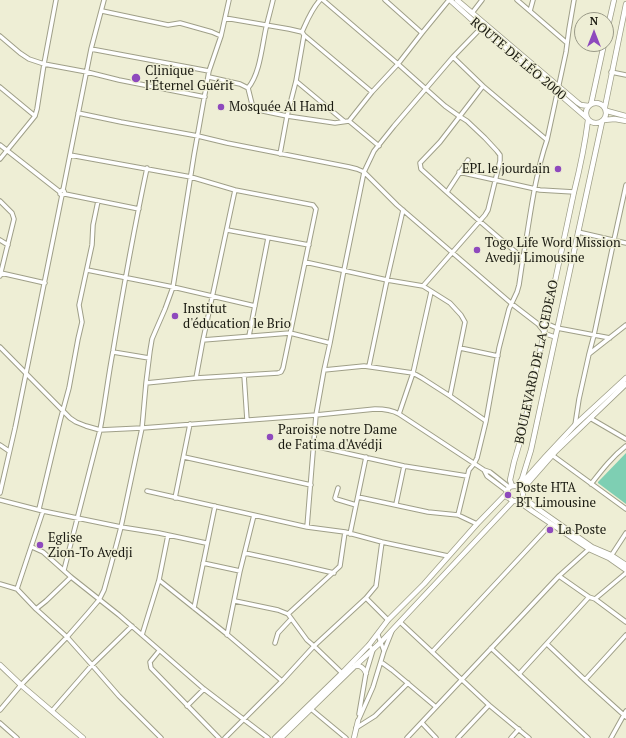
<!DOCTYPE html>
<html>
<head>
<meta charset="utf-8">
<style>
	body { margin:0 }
	#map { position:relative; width:626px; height:738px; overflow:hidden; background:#eeeed5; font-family:"PT Serif",serif }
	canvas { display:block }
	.north { position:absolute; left:574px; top:12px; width:40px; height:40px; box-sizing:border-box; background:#eeeed5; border:1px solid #999987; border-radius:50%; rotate:0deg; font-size:11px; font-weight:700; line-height:16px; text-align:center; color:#1a1a11 }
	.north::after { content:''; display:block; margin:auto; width:14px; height:18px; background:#8e49bd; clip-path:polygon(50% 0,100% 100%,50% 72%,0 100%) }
</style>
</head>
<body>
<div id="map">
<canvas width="626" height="738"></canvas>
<div class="north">N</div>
</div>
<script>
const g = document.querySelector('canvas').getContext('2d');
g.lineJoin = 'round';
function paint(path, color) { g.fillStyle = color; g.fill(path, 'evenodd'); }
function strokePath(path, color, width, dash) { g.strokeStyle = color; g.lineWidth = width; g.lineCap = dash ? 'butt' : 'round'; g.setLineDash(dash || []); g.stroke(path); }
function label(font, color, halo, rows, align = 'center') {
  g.font = font + ' "PT Serif",serif'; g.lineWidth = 3; g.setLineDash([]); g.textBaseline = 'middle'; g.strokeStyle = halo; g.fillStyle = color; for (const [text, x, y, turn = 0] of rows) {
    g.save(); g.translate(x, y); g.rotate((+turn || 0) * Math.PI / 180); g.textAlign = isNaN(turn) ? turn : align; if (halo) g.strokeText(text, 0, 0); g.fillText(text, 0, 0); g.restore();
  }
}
paint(new Path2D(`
	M626,453V504L598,483V482Z`), '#7ecfb3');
const street = new Path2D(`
	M323,0L398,64L445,106L459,116L467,121L485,138L497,151L500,155V161L488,210L485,215L423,286
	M385,0L422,33
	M517,0L567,43
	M102,11L168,25L180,23L212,32L221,36
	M530,11L533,0
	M472,13L482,0
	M225,18L289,29L302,32
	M304,35L372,92
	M0,36L20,53L29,59L44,64L87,72L119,80L205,97
	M91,49L209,71
	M453,57L483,86
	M611,72L626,75
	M209,77L240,84L248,88L252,104L258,110L287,116L335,123L349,121L372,92L398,64L422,33L449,0
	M296,81L344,121
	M0,87L35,116
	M248,88C260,74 262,46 266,28C268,19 271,9 273,0
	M78,113L121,122L198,136L227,143L349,167L357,169L364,172L397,205L512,304L538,324L546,334L555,337
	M349,121L379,146
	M547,140L566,52L569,29L574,0
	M0,145L60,192
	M280,154L287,116L296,81L304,35L302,32C307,21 311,10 320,0
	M70,155L191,177L235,190L313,205L316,209L283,368L281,372L278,373L196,378L146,383
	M0,159L31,121L35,116L37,109L44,64L56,0
	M459,172L540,190L574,192
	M63,190L91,49L104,0
	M447,192L468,160
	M65,194L64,191L62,190L60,192V194L62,195L65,194L139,209
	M0,201L12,213L14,219L0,276
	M227,230L309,245
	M578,232L626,243
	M0,240L8,245
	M305,262L387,280L423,286L450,303L461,315L465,322L450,396
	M87,270L173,287L255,306
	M1,273L45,283
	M538,324L550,325L557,328L610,338
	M249,336L268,238
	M203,340L290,333L330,343
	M0,347L70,418L76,422L86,426L100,430L142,428L316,415L375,409C383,409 392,410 399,414L484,470L490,472L509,487
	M460,348L498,356
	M113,352L149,358
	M589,354L594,335L614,240L626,185
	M369,366L387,280L403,210
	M324,370L364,366L413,373L422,378L450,396L486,421
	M244,375L247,420
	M196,378L203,340L235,190
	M399,414L413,373L431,292
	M590,418L626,439
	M575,425L579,399L589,354L626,325
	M0,445L9,451
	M314,446L404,466L467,476
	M552,455L626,509
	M184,457L311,485
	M484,470L487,476L507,491
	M591,484C602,470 612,457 626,446
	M338,488L335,498L336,499L356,505
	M147,491L307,527L345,532L382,542L448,556
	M0,493L15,428L62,195
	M358,497L428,512L458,515L477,524
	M175,498L190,424
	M0,500L43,511L121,527L159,533L206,543
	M396,504L404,466
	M39,509L60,421L69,388L78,339L82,322L79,305L92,245L93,225L98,201
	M43,511L17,589L36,609L67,637L92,665L119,696L161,738
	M458,515L469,470L474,464L477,458L486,421L499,348L509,309L517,292L519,285L523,258C488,229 455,200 421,169L420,163L440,142L483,86L547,140C534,178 530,219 523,258
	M307,527L316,415L324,370L330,343L344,270L364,172L374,151L394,126L453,57L481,28
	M350,534L366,457
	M32,547L43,552L71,577L119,615L204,689L268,738
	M245,553L287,562L334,573
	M611,556L626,533
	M203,563L240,571
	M64,570L100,430C105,404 108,377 113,351C123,290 134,229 147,168
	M559,576L589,597L595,599L626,622
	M159,580L228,635L282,681
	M0,584L17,589
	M366,598L388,620
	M595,599L626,573
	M235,601L278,610L288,614L307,640L314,646L342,673
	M194,608L215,506
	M36,609L46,601L71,577
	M288,614L338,568L340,566L345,532
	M400,622L489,705L529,738
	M142,635L159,580L168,535
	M227,635L240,571L254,515
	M378,635L384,651
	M275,643L278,633L291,619
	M547,644L585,680L626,717
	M491,648L588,738
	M159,651L150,662L151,668L219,738
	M432,652L551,524
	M381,662L392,670L436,707
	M519,674L589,597
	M585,680L626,635
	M187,706L204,689
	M311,709L346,738
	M0,710L21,685L67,637L88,613L99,600L104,590L111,565L121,527L142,428L146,383L150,351L152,339L155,332L165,309L173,287L194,155L209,71L221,36L229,0
	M52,711L92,665L132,626
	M359,714L366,673L373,650L369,645
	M358,721L373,687L384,651L392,631
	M0,723L17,738
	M422,723L436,738
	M356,728L375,716L408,683
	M225,738L282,681L314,646L366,598L376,586L382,542
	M407,738L559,576L589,549
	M458,738L489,705
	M511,738L519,729
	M611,738L626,711`);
const secondary = new Path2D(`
	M450,0L481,28L506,48L587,118
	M457,0L578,103L581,105L589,106
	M606,35L614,0
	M586 113a10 10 0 1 1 20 0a10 10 0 1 1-20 0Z
	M591,104L604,44
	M605,107L626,4
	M607,111L626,116
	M604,120L615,119L626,121
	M522,483L546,456L575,425L626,378
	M512,486L510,480L514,462L519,445L528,408L574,192C580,168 585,144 588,120
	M517,486L522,479L531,450L602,122
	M506,494L507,497L509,498L513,501H518L532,511L589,549L609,558L626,570
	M523,497L538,509L592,547L611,555L626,565
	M518,501L523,497V491L527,484L556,451L626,384
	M0,665L21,685L83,738
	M355,666C360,665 364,668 366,673
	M275,738L342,673L369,645L388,620L424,584L477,524L506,494L509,487C515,485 520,485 523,491
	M281,738L355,666L381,642L513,501
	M354,738L358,721`);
strokePath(street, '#9f9f88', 5.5);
strokePath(secondary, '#9f9f88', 6);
strokePath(street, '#fff', 3.5);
strokePath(secondary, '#fff', 4.5);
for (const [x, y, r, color] of [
	[136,78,5,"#8e49bd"],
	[221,107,4,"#8e49bd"],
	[558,169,4,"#8e49bd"],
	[477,250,4,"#8e49bd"],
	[175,316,4,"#8e49bd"],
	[270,437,4,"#8e49bd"],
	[508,495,4,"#8e49bd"],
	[550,530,4,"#8e49bd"],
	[40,545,4,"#8e49bd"]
]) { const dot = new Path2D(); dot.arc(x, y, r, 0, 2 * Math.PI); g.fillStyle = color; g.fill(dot); strokePath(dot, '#eeeed5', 1.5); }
label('13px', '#1a1a11', '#eeeed5', [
	["ROUTE DE LÉO 2000",518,59,40],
	["BOULEVARD DE LA CEDEAO",537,362,-78]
]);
label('13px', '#1a1a11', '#eeeed5', [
	["Clinique",145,71],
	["l'Éternel Guérit",145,86],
	["Mosquée Al Hamd",229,107],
	["EPL le jourdain",550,169,"right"],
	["Togo Life Word Mission",485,243],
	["Avedji Limousine",485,258],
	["Institut",183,309],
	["d'éducation le Brio",183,324],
	["Paroisse notre Dame",278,430],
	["de Fatima d'Avédji",278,445],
	["Poste HTA",516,488],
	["BT Limousine",516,503],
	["La Poste",558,530],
	["Eglise",48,538],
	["Zion-To Avedji",48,553]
], 'left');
</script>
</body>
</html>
